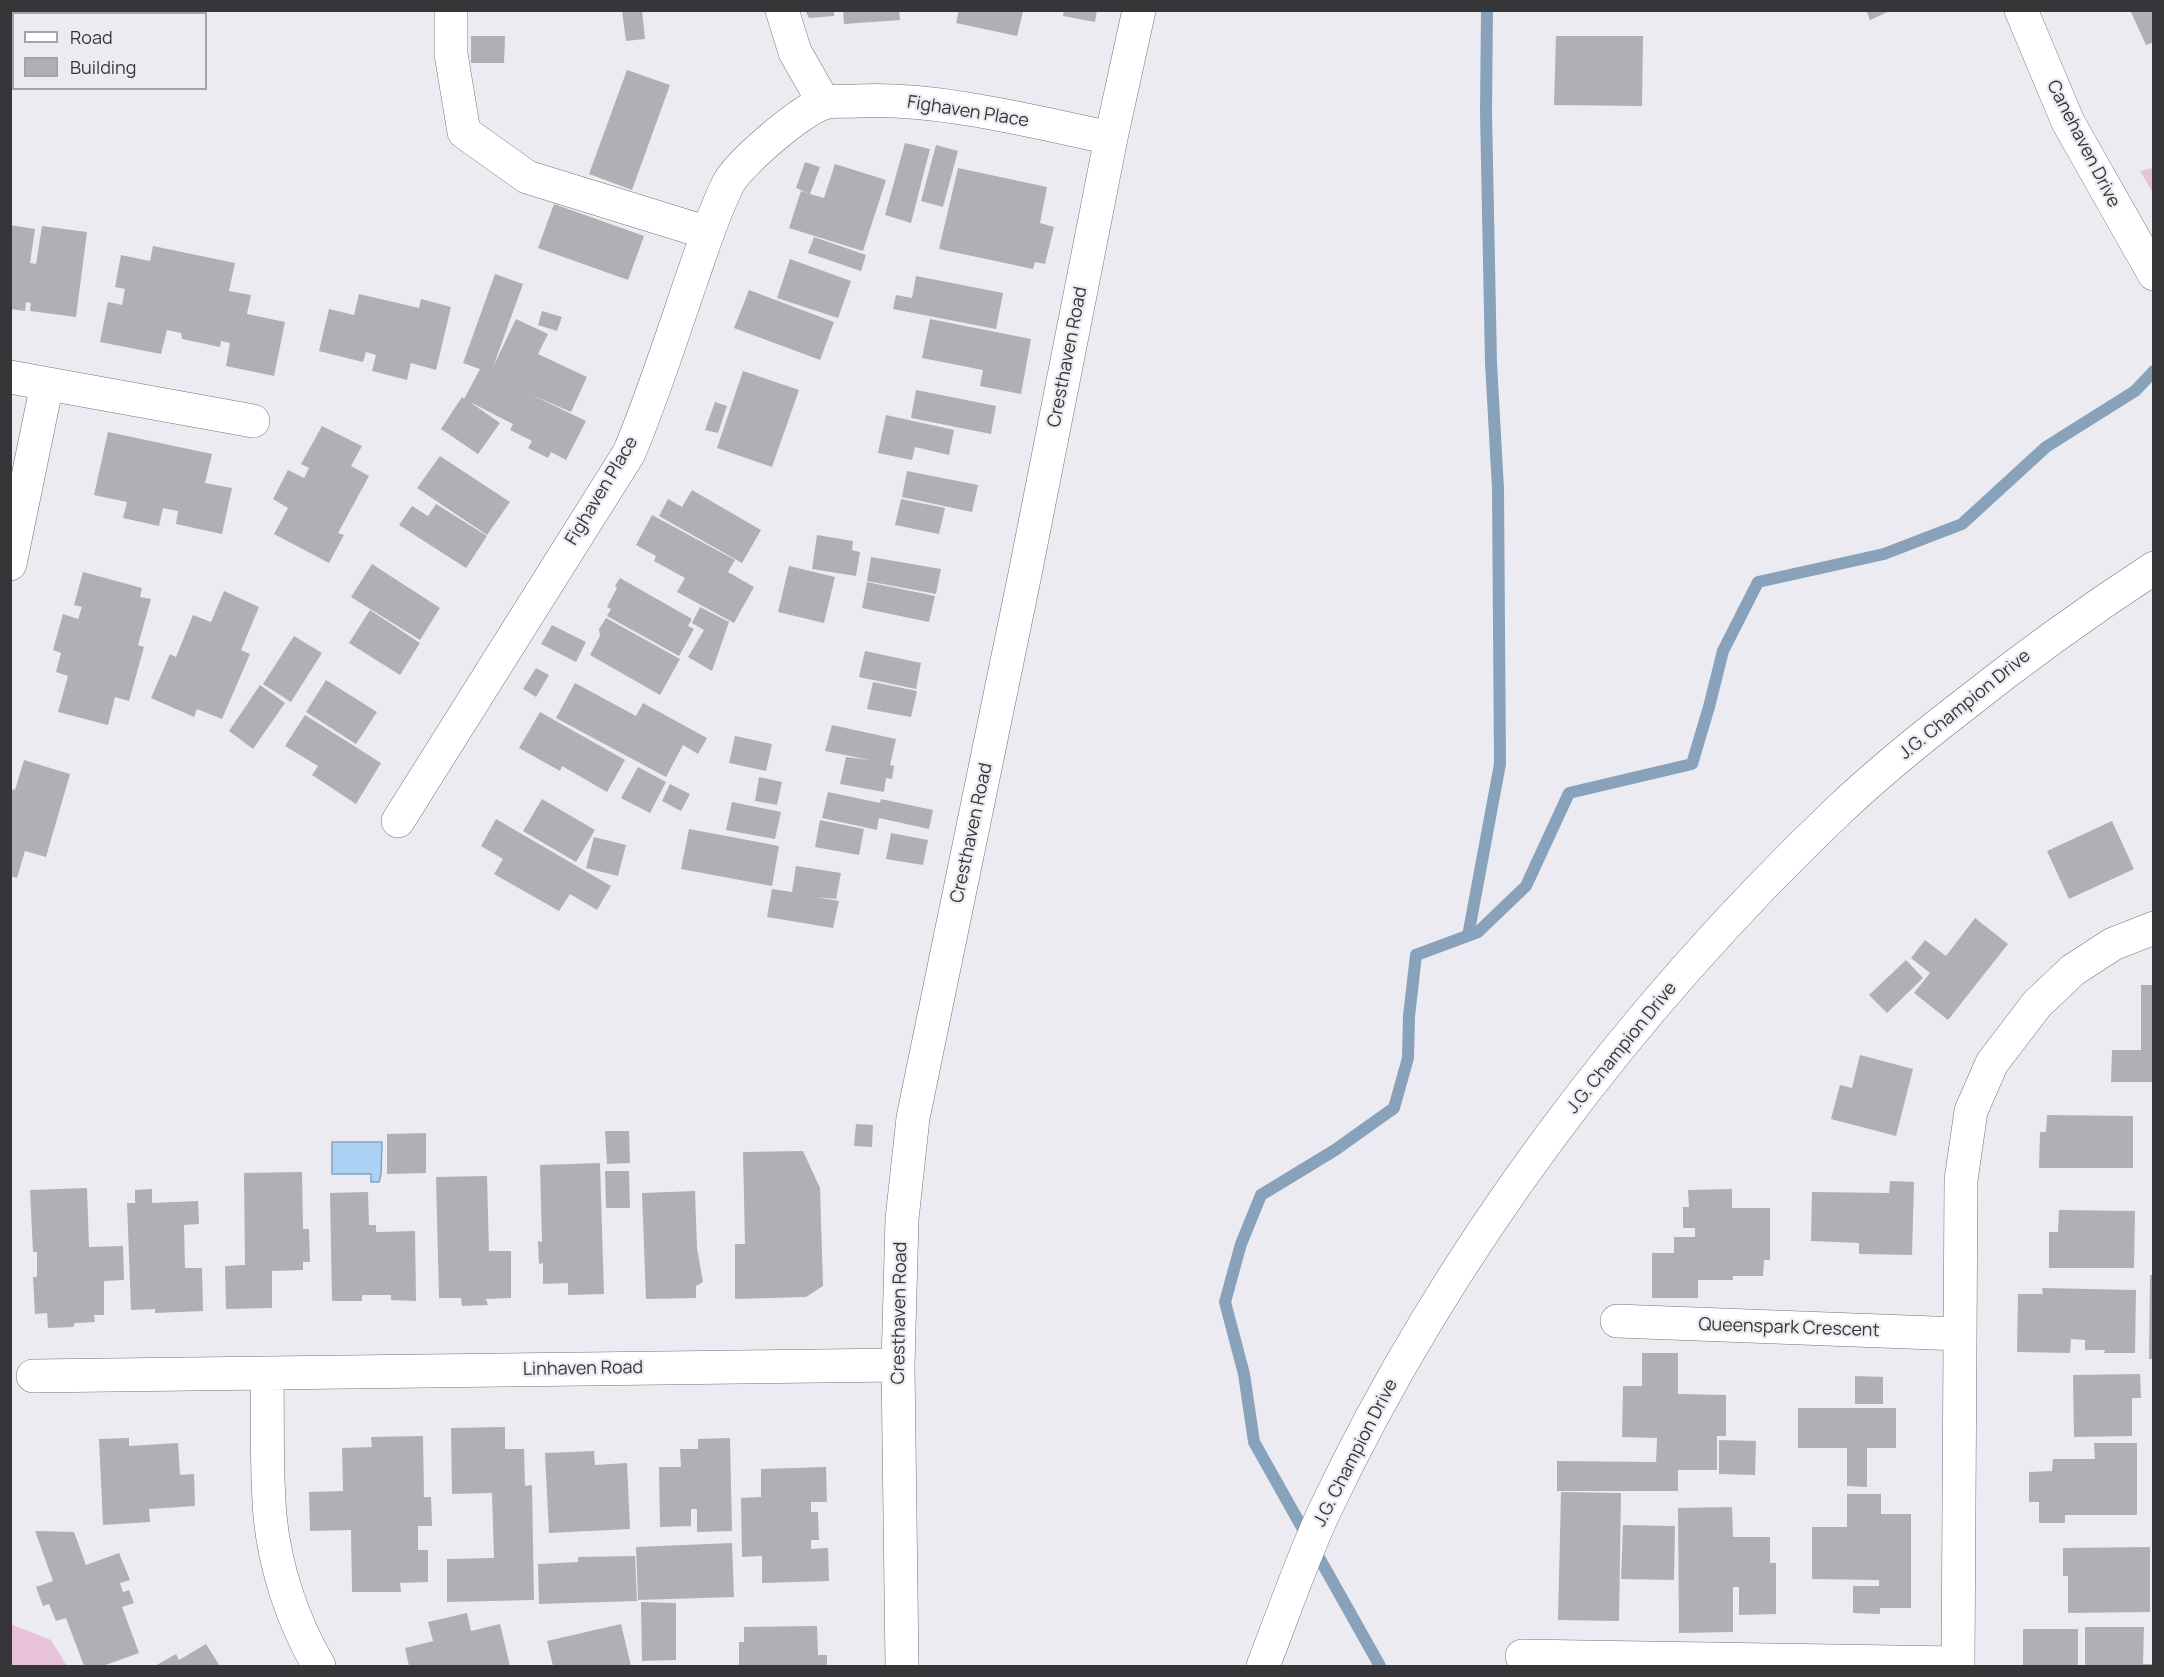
<!DOCTYPE html>
<html>
<head>
<meta charset="utf-8">
<style>
	body { margin:0 }
	#map { position:relative; width:2164px; height:1677px; overflow:hidden; background:#edebf2; font-family:Manrope,sans-serif }
	canvas { display:block }
	.frame { position:absolute; inset:0; border:12px solid #363638; pointer-events:none }
	.legend { position:absolute; left:12px; top:12px; width:195px; height:78px; box-sizing:border-box; background:#edebf2; border:2px solid #a4a3a8; margin:0; padding:8px 10px; list-style:none; font-size:18px; color:#363638 }
	.legend li { display:flex; align-items:center; gap:12px; height:30px }
	.legend b { width:30px; border:2px solid #a4a3a8 }
</style>
</head>
<body>
<div id="map">
<canvas width="2164" height="1677"></canvas>
<div class="frame"></div>
<ul class="legend">
<li><b style="height:8px;background:#fff"></b>Road</li>
<li><b style="height:16px;background:#aeb0b6"></b>Building</li>
</ul>
</div>
<script>
const g = document.querySelector('canvas').getContext('2d');
g.lineJoin = 'round';
function paint(path, color) { g.fillStyle = color; g.fill(path, 'evenodd'); }
function strokePath(path, color, width, dash) { g.strokeStyle = color; g.lineWidth = width; g.lineCap = dash ? 'butt' : 'round'; g.setLineDash(dash || []); g.stroke(path); }
function label(font, color, halo, rows, align = 'center') {
  g.font = font + ' Manrope,sans-serif'; g.lineWidth = 4.5; g.setLineDash([]); g.textBaseline = 'middle'; g.strokeStyle = halo; g.fillStyle = color; for (const [text, x, y, turn = 0] of rows) {
    g.save(); g.translate(x, y); g.rotate((+turn || 0) * Math.PI / 180); g.textAlign = isNaN(turn) ? turn : align; if (halo) g.strokeText(text, 0, 0); g.fillText(text, 0, 0); g.restore();
  }
}
paint(new Path2D(`
	M2153,168H2154L2153,193L2140,171Z
	M10,1624L51,1640L67,1666H11Z`), '#e8c2d7');
const water = new Path2D(`
	M332,1142H382L381,1174L379,1182H371V1174H332Z`);
paint(water, '#abd1f5');
strokePath(water, '#88a2bc', 1.5);
strokePath(new Path2D(`
	M1468,936L1500,764L1498,489L1491,363L1486,112L1487,10
	M1380,1666L1254,1442L1244,1374L1225,1302L1241,1244L1261,1195L1335,1150L1394,1108L1408,1058L1409,1016L1416,955L1478,932L1526,886L1569,793L1692,764L1709,707L1723,651L1758,582L1884,554L1962,524L2046,447L2135,391L2154,371`), '#88a2bc', 12);
paint(new Path2D(`
	M622,10H642L645,39L626,41Z
	M805,10H834V16L809,18Z
	M843,10H899L900,20L844,24Z
	M959,10H1018L1023,12L1017,36L956,23Z
	M1064,10H1097L1095,22L1063,16Z
	M1866,10H1892L1870,20Z
	M2130,10H2154V42L2146,45Z
	M471,36H505L504,63H471Z
	M1556,36H1643L1642,106L1554,105Z
	M627,70L670,85L632,190L589,174Z
	M905,143L930,149L911,223L885,215Z
	M936,145L958,151L943,207L921,201Z
	M805,162L820,167L810,194L824,198L835,164L886,180L863,251L789,228L801,191L808,193L796,188Z
	M958,168L1047,187L1040,223L1054,227L1045,264L1035,262L1033,269L939,249Z
	M554,204L644,236L628,280L538,248Z
	M10,225L35,229L30,263L36,264L42,226L87,232L76,317L30,311L31,303L26,302L25,311L10,309Z
	M814,237L866,255L861,271L808,253Z
	M153,246L235,263L229,291L251,295L247,314L285,322L274,376L226,366L230,343L221,341L220,347L182,339L181,333L167,330L161,354L100,342L108,302L122,305L125,289L115,287L121,255L150,261Z
	M790,259L851,281L838,318L777,298Z
	M495,274L523,284L493,367L516,319L548,334L538,354L587,377L571,412L530,394L586,421L566,460L551,452L548,458L528,448L532,441L510,430L513,424L470,402L500,423L478,454L441,429L462,397L464,399L480,369L463,363Z
	M916,276L1003,293L996,329L893,309L896,295L912,298Z
	M749,290L834,322L820,360L734,328Z
	M359,294L419,308L421,299L451,307L436,370L411,363L407,380L372,371L376,355L366,352L363,362L319,351L329,309L354,315Z
	M542,311L562,317L557,331L538,325Z
	M930,319L1031,339L1021,394L980,386L983,370L922,358Z
	M743,371L799,390L772,467L717,448Z
	M916,390L996,406L991,434L911,418Z
	M715,402L727,406L718,433L705,430Z
	M886,415L954,430L949,455L915,447L912,460L878,453Z
	M322,426L362,446L351,466L369,476L338,533L344,535L329,563L274,534L288,508L273,499L288,470L304,478L309,468L301,464Z
	M108,432L212,454L205,483L232,488L222,534L176,524L178,511L163,508L159,526L123,518L127,502L94,495Z
	M440,456L510,502L487,535L417,488Z
	M907,471L978,485L972,512L902,497Z
	M692,490L761,530L742,563L659,516L668,499L682,507Z
	M901,499L945,508L939,534L895,525Z
	M436,504L487,536L466,568L399,525L412,506L428,516Z
	M652,515L735,560L728,572L754,587L734,623L677,592L685,578L654,561L656,556L636,545Z
	M817,535L853,541L852,550L860,552L856,576L812,569Z
	M871,557L941,569L936,594L867,581Z
	M372,564L440,608L420,640L351,597Z
	M789,566L835,577L824,623L778,612Z
	M83,572L142,588L140,597L151,599L138,645L144,647L129,701L115,697L108,725L58,712L68,676L56,672L61,653L53,650L63,614L78,619L82,607L74,605Z
	M620,578L692,619L688,626L694,629L679,656L607,616L611,609L607,607L617,588L615,586Z
	M867,582L935,596L929,622L862,608Z
	M224,591L259,607L241,650L250,654L222,719L197,709L194,717L151,698L170,654L176,657L193,615L211,622Z
	M700,607L729,622L712,671L688,657L704,630L692,623Z
	M370,610L420,643L400,675L349,643Z
	M606,618L680,659L660,695L590,655L600,636L599,629Z
	M552,625L586,642L576,662L541,644Z
	M294,636L322,653L291,702L263,684Z
	M865,651L921,663L916,689L859,677Z
	M536,668L549,675L536,697L523,689Z
	M326,680L377,712L356,744L306,712Z
	M873,682L917,691L911,717L867,709Z
	M575,683L636,716L643,703L707,738L698,754L683,745L666,777L556,718Z
	M260,685L285,703L253,749L229,731Z
	M540,712L625,760L607,792L562,766L560,771L519,748Z
	M305,715L381,763L356,804L312,775L318,766L285,746Z
	M832,725L896,739L890,765L894,766L892,779L886,778L884,792L840,784L846,757L870,760L825,751Z
	M735,736L772,744L766,771L729,763Z
	M24,760L70,774L46,857L25,851L17,878L10,876V789L15,790Z
	M638,767L666,782L650,813L621,798Z
	M759,777L782,782L777,805L755,801Z
	M670,784L690,794L681,811L662,801Z
	M828,792L880,803L881,799L933,810L929,829L879,818L877,830L822,818Z
	M542,799L595,830L576,862L523,831Z
	M732,802L781,812L775,839L726,830Z
	M496,819L611,886L597,910L570,894L559,911L494,874L503,859L481,846Z
	M820,820L864,829L859,855L815,847Z
	M2112,821L2134,869L2069,899L2047,851Z
	M689,829L779,846L772,886L681,869Z
	M891,833L928,840L923,865L886,859Z
	M594,837L626,845L618,876L586,868Z
	M796,866L841,873L836,899L816,897L839,901L833,928L767,917L772,889L792,892Z
	M1975,918L2008,944L1948,1020L1914,993L1930,973L1911,958L1925,940L1946,956Z
	M1906,960L1923,978L1887,1013L1869,995Z
	M2141,985H2154V1082H2111L2112,1050H2141Z
	M1860,1055L1913,1069L1896,1136L1831,1119L1840,1085L1852,1088Z
	M2047,1115L2133,1116V1168H2039L2040,1132H2046Z
	M856,1124L873,1125L872,1147L854,1146Z
	M605,1131H629L630,1163L607,1164Z
	M426,1133V1173L387,1174V1134Z
	M803,1151L820,1188L823,1286L806,1297L735,1299V1244H745L743,1152Z
	M600,1163L604,1294L568,1295V1283L543,1284V1263L539,1264L538,1241L542,1242L540,1165Z
	M605,1171H629L630,1208H606Z
	M302,1172L303,1229H309L310,1262H303V1270L272,1271V1308L226,1309L225,1266L245,1265L244,1173Z
	M487,1176L489,1251H511V1298L486,1299L488,1305L462,1306L461,1298H439L436,1177Z
	M1890,1181L1914,1182L1912,1255L1859,1254V1243L1811,1241L1812,1192L1889,1193Z
	M87,1188L89,1247L123,1246L124,1280L104,1281V1315H94L95,1322L75,1323L73,1327L48,1328L47,1313L35,1314L33,1277H37V1252H33L30,1190Z
	M152,1189V1203L198,1201L199,1224L184,1225L185,1268H202L203,1311L155,1313V1309L131,1310L127,1203H135V1190Z
	M1732,1189V1208H1770V1260H1764L1763,1276H1733V1280H1698V1298H1652V1253H1674V1237H1695V1228H1683V1207H1689L1688,1190Z
	M695,1191L697,1248L703,1282L696,1286V1298L646,1299L642,1193Z
	M368,1192L369,1225H376V1232L415,1231L416,1301L391,1300V1295H362V1301H332L330,1193Z
	M2059,1210L2135,1211L2134,1268H2049V1232H2058Z
	M2150,1275H2154V1359H2149Z
	M2042,1288L2136,1290L2135,1353H2104L2105,1350H2085V1340L2071,1339L2070,1353L2017,1352L2018,1294H2043Z
	M1642,1353H1678V1394L1726,1395V1436H1717V1470H1678V1491H1557V1461L1656,1462L1657,1438L1622,1437L1623,1386H1642Z
	M2140,1374L2141,1398H2132V1436L2074,1437L2073,1375Z
	M1855,1376L1883,1377V1404H1855Z
	M1798,1408H1896V1448H1867V1487L1847,1486V1448H1798Z
	M505,1427V1449H524L525,1486L532,1485L534,1600L447,1602V1559L494,1558L492,1493L452,1494L451,1428Z
	M423,1436L424,1497H431L432,1526H418V1550H428V1582L400,1583L401,1592H352L351,1530L310,1531L309,1492L343,1491L342,1448L372,1447L371,1437Z
	M129,1438V1446L178,1443L180,1475L194,1474L195,1506L149,1509L150,1522L103,1525L99,1439Z
	M730,1438L732,1531L697,1532V1509H691V1526L660,1527L659,1467H681L680,1449H698V1439Z
	M1719,1440L1756,1441L1755,1475L1719,1474Z
	M2094,1443H2137V1515H2065V1523H2039V1502H2029V1472L2052,1471L2053,1459H2095Z
	M594,1451L595,1465L627,1463L630,1529L549,1533L545,1453Z
	M826,1467L827,1502H811V1512H818L819,1540H811V1549L828,1548L829,1581L762,1583V1556L742,1557L741,1498L761,1497V1469Z
	M1561,1492L1621,1493L1619,1621L1558,1620Z
	M1847,1494H1881V1514H1911V1608H1880V1614L1853,1613V1586H1879V1580L1812,1579V1527H1847Z
	M1732,1507L1733,1537H1770V1563H1776V1614L1739,1615V1587H1733V1632L1679,1633L1678,1508Z
	M1623,1525L1675,1526L1674,1580L1621,1579Z
	M35,1531L74,1532L86,1565L119,1553L130,1580L120,1583L123,1592L129,1590L134,1603L122,1607L139,1653L103,1666H84L66,1618L56,1621L49,1604L43,1606L36,1587L53,1581Z
	M732,1543L734,1597L638,1600L636,1547Z
	M2150,1547V1612L2068,1613V1576H2063V1548Z
	M635,1556L637,1601L539,1604L538,1564L578,1562V1557Z
	M641,1602L676,1603V1660L642,1661Z
	M467,1613L471,1631L500,1624L510,1666H409L405,1648L433,1641L428,1622Z
	M621,1624L631,1666H553L547,1641Z
	M817,1626L818,1655H827V1666H739V1642H744V1627Z
	M2085,1627H2144L2143,1664H2154V1666H2085Z
	M2023,1629H2078V1666H2023Z
	M206,1644L220,1666H155L176,1654L179,1660Z`), '#aeb0b6');
const minor = new Path2D(`
	M451,10V54L464,132L527,177L708,233
	M782,10L795,52L824,103
	M2021,10L2068,122L2154,274
	M10,377L253,421
	M10,564L47,384
	M398,821L629,453C653,396 672,336 692,278C703,247 713,214 728,184C738,164 802,109 824,103C833,100 846,102 856,101C937,97 1031,121 1111,138
	M1617,1321L1960,1334
	M267,1374C268,1421 266,1469 270,1516C275,1568 293,1622 319,1666
	M33,1376L898,1365
	M1522,1656L1958,1663
	M902,1666L898,1365L902,1219L913,1118L1025,574L1111,138L1139,10
	M1958,1666L1961,1180L1971,1111L1992,1063L2037,1004L2073,970L2113,944L2154,928`);
const major = new Path2D(`
	M1263,1666C1283,1615 1301,1562 1324,1512C1448,1250 1630,1009 1839,810C1875,776 1915,743 1955,712C2019,661 2085,613 2154,568`);
strokePath(minor, '#747378', 34);
strokePath(major, '#747378', 34);
strokePath(minor, '#fff', 33);
strokePath(major, '#fff', 33);
label('18px', '#363638', '#edebf2', [
	["Fighaven Place",968,112,9],
	["Canehaven Drive",2083,144,63],
	["Cresthaven Road",1068,357,-79],
	["Fighaven Place",602,491,-59],
	["J.G. Champion Drive",1965,705,-39],
	["Cresthaven Road",972,833,-78],
	["J.G. Champion Drive",1622,1048,-51],
	["Cresthaven Road",900,1313,-89],
	["Queenspark Crescent",1789,1328,2],
	["Linhaven Road",583,1369,-1],
	["J.G. Champion Drive",1356,1453,-63]
]);
</script>
</body>
</html>
